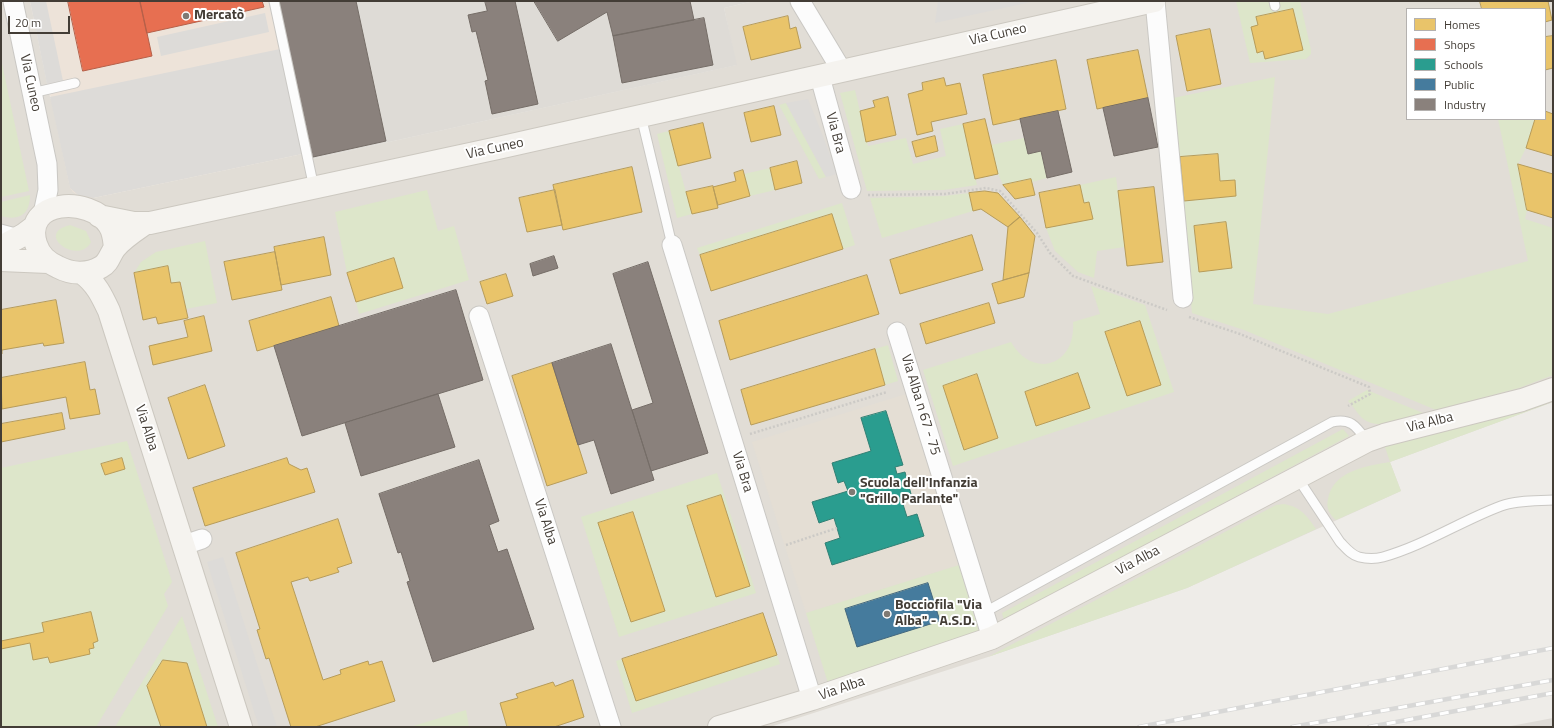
<!DOCTYPE html>
<html>
<head>
<meta charset="utf-8">
<style>
	body { margin:0 }
	#map { position:relative; width:1554px; height:728px; overflow:hidden; background:#eeece8; font-family:"Titillium Web",sans-serif }
	canvas { display:block }
	.frame { position:absolute; inset:0; border:2px solid #433d36; pointer-events:none }
	.legend { position:absolute; left:1406px; top:8px; width:140px; height:112px; box-sizing:border-box; background:#fff; border:1px solid #b4b1af; margin:0; padding:5px 7px; list-style:none; font-size:12px; color:#433d36 }
	.legend li { display:flex; align-items:center; gap:8px; height:20px }
	.legend b { width:20px; border:1px solid #b4b1af }
	.scale { position:absolute; left:8px; top:16px; width:62px; height:18px; box-sizing:border-box; border:2px solid #433d36; border-top:0; padding-left:5px; font-size:12px; line-height:14px; white-space:nowrap; color:#433d36; -webkit-text-stroke:3px #fff; paint-order:stroke }
</style>
</head>
<body>
<div id="map">
<canvas width="1554" height="728"></canvas>
<div class="frame"></div>
<ul class="legend">
<li><b style="height:11px;background:#e9c46a"></b>Homes</li>
<li><b style="height:11px;background:#e76f51"></b>Shops</li>
<li><b style="height:11px;background:#2a9d8f"></b>Schools</li>
<li><b style="height:11px;background:#457b9d"></b>Public</li>
<li><b style="height:11px;background:#8a817c"></b>Industry</li>
</ul>
<div class="scale">20 m</div>
</div>
<script>
const g = document.querySelector('canvas').getContext('2d');
g.lineJoin = 'round';
function paint(path, color) { g.fillStyle = color; g.fill(path, 'evenodd'); }
function strokePath(path, color, width, dash) { g.strokeStyle = color; g.lineWidth = width; g.lineCap = dash ? 'butt' : 'round'; g.setLineDash(dash || []); g.stroke(path); }
function label(font, color, halo, rows, align = 'center') {
  g.font = font + ' "Titillium Web",sans-serif'; g.lineWidth = 4; g.setLineDash([]); g.textBaseline = 'middle'; g.strokeStyle = halo; g.fillStyle = color; for (const [text, x, y, turn = 0] of rows) {
    g.save(); g.translate(x, y); g.rotate((+turn || 0) * Math.PI / 180); g.textAlign = isNaN(turn) ? turn : align; if (halo) g.strokeText(text, 0, 0); g.fillText(text, 0, 0); g.restore();
  }
}
paint(new Path2D(`
	M1,1H30L50,97L93,198L302,154L303,161L736,65L724,8L754,1H1553V402L1390,462L1401,491L1187,588L988,657L770,727H1ZM1407,9H1545V119H1407Z`), '#e1ddd6');
paint(new Path2D(`
	M30,1H268L280,49L302,154L93,198L78,195L73,192L70,188Z`), '#ede3d9');
paint(new Path2D(`
	M268,1H754L724,8L737,65L303,161L280,49Z
	M1553,718V727L1511,726Z`), '#dedbd6');
paint(new Path2D(`
	M906,394L959,565L806,613L752,442Z`), '#e4ded4');
paint(new Path2D(`
	M1236,1H1300L1311,50V54L1306,59L1250,63Z
	M1,59L29,191L1,197Z
	M1275,77L1253,304L1328,314L1528,261L1498,119H1535L1526,148L1518,164L1527,210L1525,219L1553,228V375L1519,388L1436,410L1244,330L1192,313L1173,98Z
	M855,90L868,146L906,138L913,164L946,156L940,129L963,124L977,185L944,190L867,191L840,93Z
	M786,103L826,177L819,179L779,105Z
	M669,131L692,214L677,218L657,134Z
	M1024,138L1028,154L1041,151L1047,178L1032,182L1031,179L1003,185L998,174L991,145Z
	M770,168L775,190L750,196L744,174Z
	M1116,177L1125,247L1097,251L1094,278L1078,272L1055,251L1046,228L1092,219L1084,203L1080,185Z
	M427,190L438,231L454,226L469,280L359,314L356,302L403,288L394,258L347,273L335,212Z
	M969,193L973,211L882,238L870,198L944,196Z
	M30,195C30,215 19,221 1,216V202Z
	M842,203L855,245L843,249L831,214L700,255L697,248Z
	M70,225L86,231L91,242C79,266 33,234 70,225Z
	M205,241L217,303L186,309L181,282L171,283L168,267L134,273L141,262L156,252Z
	M1091,286L1145,305L1174,392L953,466L923,370L1011,342C1032,379 1076,367 1073,322L1100,314Z
	M888,345L898,381L885,385L875,349Z
	M1367,390L1423,413C1406,418 1378,432 1362,418C1357,413 1353,406 1348,401Z
	M1553,402L1390,462L1401,491L1336,520C1329,514 1326,508 1328,499C1333,471 1366,466 1390,462L1385,447Z
	M1343,429L1349,436L1004,620L1002,613Z
	M127,441L172,582L164,594L168,606L96,727H1V468Z
	M717,473L756,593L619,637L581,517Z
	M1284,504C1301,507 1307,516 1316,529L1187,588L988,657L1276,505Z
	M959,565L979,632L828,683L806,613Z
	M182,616L218,727H115Z
	M777,655L780,664L632,713L616,661L622,659L636,701Z
	M466,710L469,727H410Z`), '#dde6ca');
paint(new Path2D(`
	M30,1H46L63,81L47,84Z
	M938,1H1036L935,23Z
	M265,13L269,32L161,56L157,37Z
	M280,49L302,154L93,198L78,195L70,188L50,97Z
	M808,99L824,139L837,174L826,177L786,103Z
	M223,557L277,727H259L207,562Z`), '#dddbd8');
const homes = new Path2D(`
	M1480,1H1548L1552,20L1545,22V9H1482Z
	M1293,9L1303,50L1265,59L1263,51L1257,53L1251,27L1258,25L1256,17Z
	M788,16L790,29L796,27L801,48L751,60L743,27Z
	M1210,29L1221,84L1187,91L1176,36Z
	M1553,36V68L1545,70V37Z
	M1138,50L1148,98L1097,109L1087,60Z
	M1056,60L1066,109L993,125L983,75Z
	M944,78L946,86L960,83L967,114L931,122L933,131L917,135L908,94L923,90L922,83Z
	M888,97L896,135L866,142L860,111L875,107L873,101Z
	M774,106L781,135L751,142L744,113Z
	M1545,111L1553,114V156L1526,148L1535,119H1545Z
	M985,119L998,174L975,179L963,124Z
	M703,123L711,158L678,166L669,131Z
	M935,136L938,151L916,157L912,142Z
	M1218,154L1220,181L1235,180L1236,196L1184,201L1180,157Z
	M797,161L802,183L775,190L770,168Z
	M1518,164L1553,174V218L1527,210Z
	M632,167L642,212L563,230L553,185Z
	M743,170L750,196L718,205L713,187L736,181L734,173Z
	M1031,179L1035,195L1015,199L1003,185Z
	M1080,185L1084,203L1089,202L1093,219L1046,228L1039,193Z
	M713,186L718,208L692,214L686,192Z
	M1154,187L1163,262L1127,266L1118,191Z
	M555,190L562,225L527,232L519,198Z
	M985,191L998,193L1020,217L1008,227L981,209L973,211L969,193Z
	M832,214L843,249L711,291L700,255Z
	M1020,217L1035,236L1029,273L1003,280L1008,227Z
	M1226,222L1232,268L1199,272L1194,226Z
	M972,235L983,270L900,294L890,260Z
	M324,237L331,275L281,285L274,247Z
	M275,252L282,290L232,300L224,262Z
	M394,258L403,288L356,302L347,273Z
	M168,266L171,283L180,282L188,318L158,324L156,317L143,320L134,273Z
	M1029,273L1024,297L998,304L992,284Z
	M506,274L513,296L487,304L480,282Z
	M867,275L879,314L730,360L719,321Z
	M331,297L339,326L257,351L249,321Z
	M56,300L64,343L44,346L43,343L2,350V354H1V310Z
	M989,303L995,323L926,344L920,324Z
	M204,316L212,351L153,365L149,346L188,337L184,321Z
	M1140,321L1161,385L1127,396L1105,332Z
	M875,349L885,385L751,425L741,390Z
	M85,362L90,390L95,389L100,414L70,419L66,397L2,409L1,378Z
	M552,363L587,473L547,486L512,376Z
	M1078,373L1090,408L1036,426L1025,392Z
	M977,374L998,438L964,450L943,386Z
	M205,385L225,446L188,459L168,398Z
	M62,413L65,429L1,442V424Z
	M122,458L125,469L105,475L101,464Z
	M287,458L289,464L301,470L307,468L315,492L205,526L193,488Z
	M721,495L750,586L716,597L687,506Z
	M633,512L665,611L631,622L598,523Z
	M338,519L352,563L337,568L339,572L310,581L308,577L291,582L323,680L341,674L340,670L368,661L369,665L382,661L395,701L315,727H291L269,658L266,659L257,630L260,629L236,553Z
	M91,612L98,641L93,643L94,648L89,649L90,654L50,663L48,657L33,660L30,643L1,649V641L44,632L42,623Z
	M763,613L777,655L636,701L622,659Z
	M163,660L187,663L207,727H161L147,686Z
	M573,680L584,717L554,727H507L500,703L518,698L516,694L553,682L555,686Z`);
paint(homes, '#e9c46a');
strokePath(homes, '#b79c5a', 1);
const shops = new Path2D(`
	M68,1H140L152,56L83,71Z
	M140,1H262L264,7L147,33Z`);
paint(shops, '#e76f51');
strokePath(shops, '#b66049', 1);
const schools = new Path2D(`
	M886,411L903,465L895,467L897,474L905,472L911,494L901,498L907,517L917,514L924,536L832,565L825,543L840,538L834,518L819,523L812,502L848,491L844,481L838,483L832,463L871,451L861,418Z`);
paint(schools, '#2a9d8f');
strokePath(schools, '#328074', 1);
const public = new Path2D(`
	M928,583L940,621L857,647L845,609Z`);
paint(public, '#457b9d');
strokePath(public, '#44687e', 1);
const industry = new Path2D(`
	M279,1H356L386,141L313,157Z
	M485,1H515L538,104L492,114L485,81L488,80L476,31L472,32L468,15L487,11Z
	M534,1H690L694,20L613,36L607,12L558,41Z
	M704,18L713,65L622,83L613,36Z
	M1148,98L1158,147L1114,156L1103,108Z
	M1058,111L1072,172L1047,178L1041,151L1028,154L1020,119Z
	M554,256L558,268L533,276L530,264Z
	M648,262L708,453L651,471L632,410L653,403L613,274Z
	M456,290L483,380L302,436L274,346Z
	M611,344L654,480L611,494L594,440L578,445L552,363Z
	M438,394L455,447L361,476L345,423Z
	M479,460L499,521L489,525L498,552L507,549L534,629L433,662L407,582L410,581L401,552L398,553L379,494Z`);
paint(industry, '#8a817c');
strokePath(industry, '#756d67', 1);
const lane = new Path2D(`
	M274,1L314,188
	M1274,1L1275,6
	M32,93L75,83
	M641,116L672,245
	M1,229L20,234
	M1297,477L1340,542C1346,548 1351,555 1359,557C1367,559 1376,559 1383,557C1425,545 1461,521 1501,506C1517,500 1536,501 1553,500
	M985,612L1332,422C1351,418 1356,426 1367,441`);
const street = new Path2D(`
	M13,1L47,164L48,190L43,214
	M800,1L842,71
	M1155,1L1183,298
	M820,77L851,189
	M672,245L812,699
	M479,316L611,727
	M897,332L992,638
	M184,545L202,539`);
const secondary = new Path2D(`
	M99,216L134,223H150L498,148L1154,1
	M1,247L23,235L35,226
	M115,248C114,240 114,232 109,225C90,196 22,199 36,244C40,256 47,262 58,267C71,274 88,275 101,267C109,263 110,254 115,248C123,238 136,230 146,223
	M1,260L48,262
	M82,273C96,283 102,296 109,311L241,727
	M719,727L812,699L992,638L1367,441L1384,435L1522,400L1553,389`);
strokePath(lane, '#cac8c4', 11);
strokePath(street, '#cac8c4', 21);
strokePath(secondary, '#ccc8c0', 24);
strokePath(new Path2D(`
	M868,195L945,194L986,188L1000,191L1037,233L1050,253L1073,276L1167,310
	M1189,317L1240,334L1369,387L1370,394L1348,406
	M750,434L887,392
	M786,545L837,528`), '#cccac6', 2.5, [2, 2]);
strokePath(lane, '#fcfcfc', 9);
strokePath(street, '#fcfcfc', 19);
strokePath(secondary, '#f5f3ef', 22);
const rail = new Path2D(`
	M1139,727L1553,648
	M1292,727L1553,680
	M1369,727L1553,693`);
strokePath(rail, '#d8d8d7', 4.5);
strokePath(rail, '#fff', 3, [9]);
for (const [x, y, r, color] of [
	[186,16,4,"#7f7a74"],
	[852,492,4,"#7f7a74"],
	[887,614,4,"#7f7a74"]
]) { const dot = new Path2D(); dot.arc(x, y, r, 0, 2 * Math.PI); g.fillStyle = color; g.fill(dot); strokePath(dot, '#fff', 1.5); }
label('bold 14px', '#433d36', '#fff', [
	["Mercatò",194,16],
	["Scuola dell'Infanzia",860,484],
	["\"Grillo Parlante\"",860,500],
	["Bocciofila \"Via",895,606],
	["Alba\" - A.S.D.",895,622]
], 'left');
label('14px', '#433d36', '#fff', [
	["Via Cuneo",998,35,-13],
	["Via Cuneo",30,83,78],
	["Via Bra",835,133,75],
	["Via Cuneo",495,149,-12],
	["Via Alba n 67 - 75",920,405,73],
	["Via Alba",1430,423,-14],
	["Via Alba",146,428,72],
	["Via Bra",742,472,73],
	["Via Alba",545,522,72],
	["Via Alba",1138,561,-28],
	["Via Alba",842,689,-19]
]);
</script>
</body>
</html>
